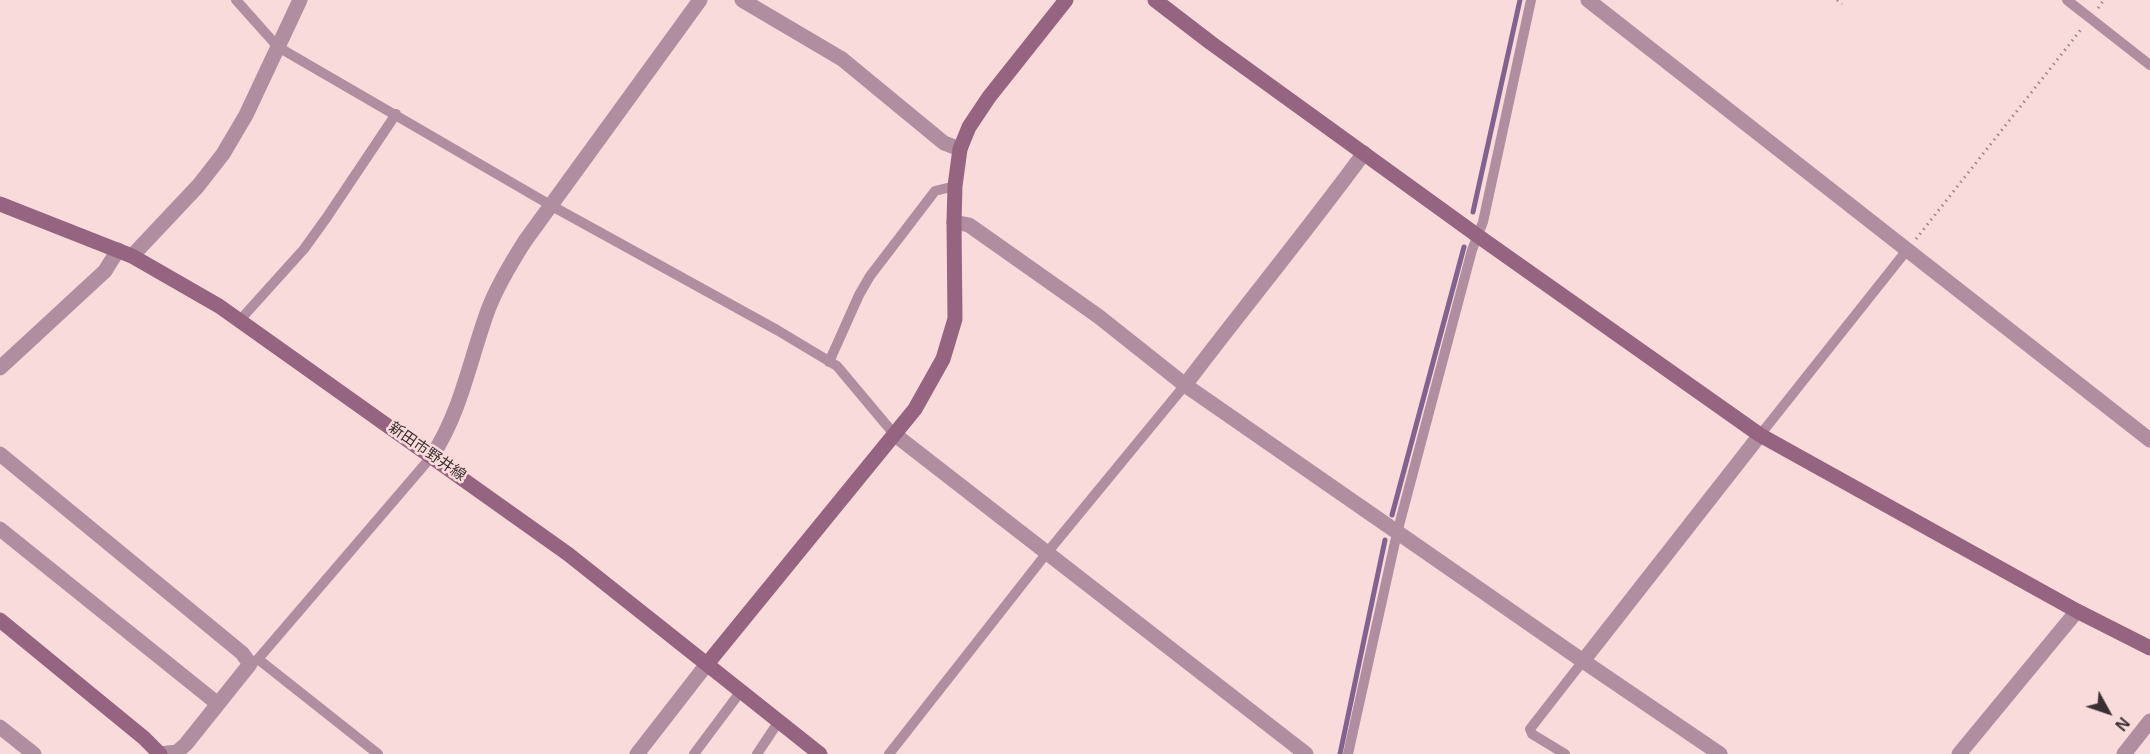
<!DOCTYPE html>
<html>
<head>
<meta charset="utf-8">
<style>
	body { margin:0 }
	#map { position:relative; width:2150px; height:754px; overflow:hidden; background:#f9dbdc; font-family:Helvetica,sans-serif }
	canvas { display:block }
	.north { position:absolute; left:2078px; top:682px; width:60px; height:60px; -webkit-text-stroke:4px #f9dbdc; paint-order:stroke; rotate:130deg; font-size:16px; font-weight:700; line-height:24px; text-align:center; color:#3b3031 }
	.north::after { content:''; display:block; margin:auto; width:21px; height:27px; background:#3b3031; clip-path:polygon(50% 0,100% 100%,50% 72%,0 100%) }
</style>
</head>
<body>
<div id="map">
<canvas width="2150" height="754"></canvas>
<div class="north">N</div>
</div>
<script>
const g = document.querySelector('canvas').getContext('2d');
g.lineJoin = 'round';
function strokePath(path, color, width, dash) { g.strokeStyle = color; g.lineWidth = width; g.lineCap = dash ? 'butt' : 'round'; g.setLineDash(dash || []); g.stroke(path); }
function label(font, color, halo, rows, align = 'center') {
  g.font = font + ' Helvetica,"Noto Sans JP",sans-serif'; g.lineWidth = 5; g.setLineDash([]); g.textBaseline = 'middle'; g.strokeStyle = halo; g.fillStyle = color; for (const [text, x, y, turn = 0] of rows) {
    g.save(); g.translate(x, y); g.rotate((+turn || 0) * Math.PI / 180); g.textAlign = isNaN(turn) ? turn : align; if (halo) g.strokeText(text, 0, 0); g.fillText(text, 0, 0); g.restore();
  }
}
strokePath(new Path2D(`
	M1473,212L1520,0
	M1392,515L1464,247
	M1340,754L1385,540`), '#836290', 5);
strokePath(new Path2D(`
	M1837,0L1842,4
	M2098,8L2104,0
	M1916,239L2083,27`), '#9d8889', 3, [1.5, 4.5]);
strokePath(new Path2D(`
	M236,0L278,47L552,206L777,330L837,366L894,434
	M2067,0L2150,65
	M240,320L304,249L327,217L396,114
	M829,362L859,295L870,276L935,191L955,186
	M1760,435L1907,250
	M258,659L378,754
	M250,664L258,659L432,456
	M694,754L741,691
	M757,754L779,721
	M889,754L1046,554L1185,385
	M1348,754L1397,533L1472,250L1483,222L1531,0
	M1565,754L1532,734L1530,729L1583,661`), '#b08ea0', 10);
strokePath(new Path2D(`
	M742,0L842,59L944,143L960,149
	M1588,0L2150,440
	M954,222L969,225L1098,316L1185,385L1583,661L1720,754
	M132,256L198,186L223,154L246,115L300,0
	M0,368L105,271L118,250
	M1185,385C1244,307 1306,232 1364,153
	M894,434L1306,754
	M0,454L242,653L250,664L186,744L177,752L160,754
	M432,456C461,412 470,359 488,310C497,286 511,263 525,241L700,0
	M0,529L218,704
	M1583,661L1760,435
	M0,727L34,754
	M637,754L707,664
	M1959,754L2077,611
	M2124,754L2150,721`), '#b08ea0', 15);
strokePath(new Path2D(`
	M1155,0L1211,43L1478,236L1760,435L2077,611L2150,648
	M0,204L132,256L219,306L568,554L820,754
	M0,620L144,738L160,754
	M707,664L915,409L943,359L955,319L954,222L955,186L960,149L969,127L989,97L1066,0`), '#946480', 15);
label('15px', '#3b3031', '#f9dbdc', [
	["新田市野井線",427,452,35]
]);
</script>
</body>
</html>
